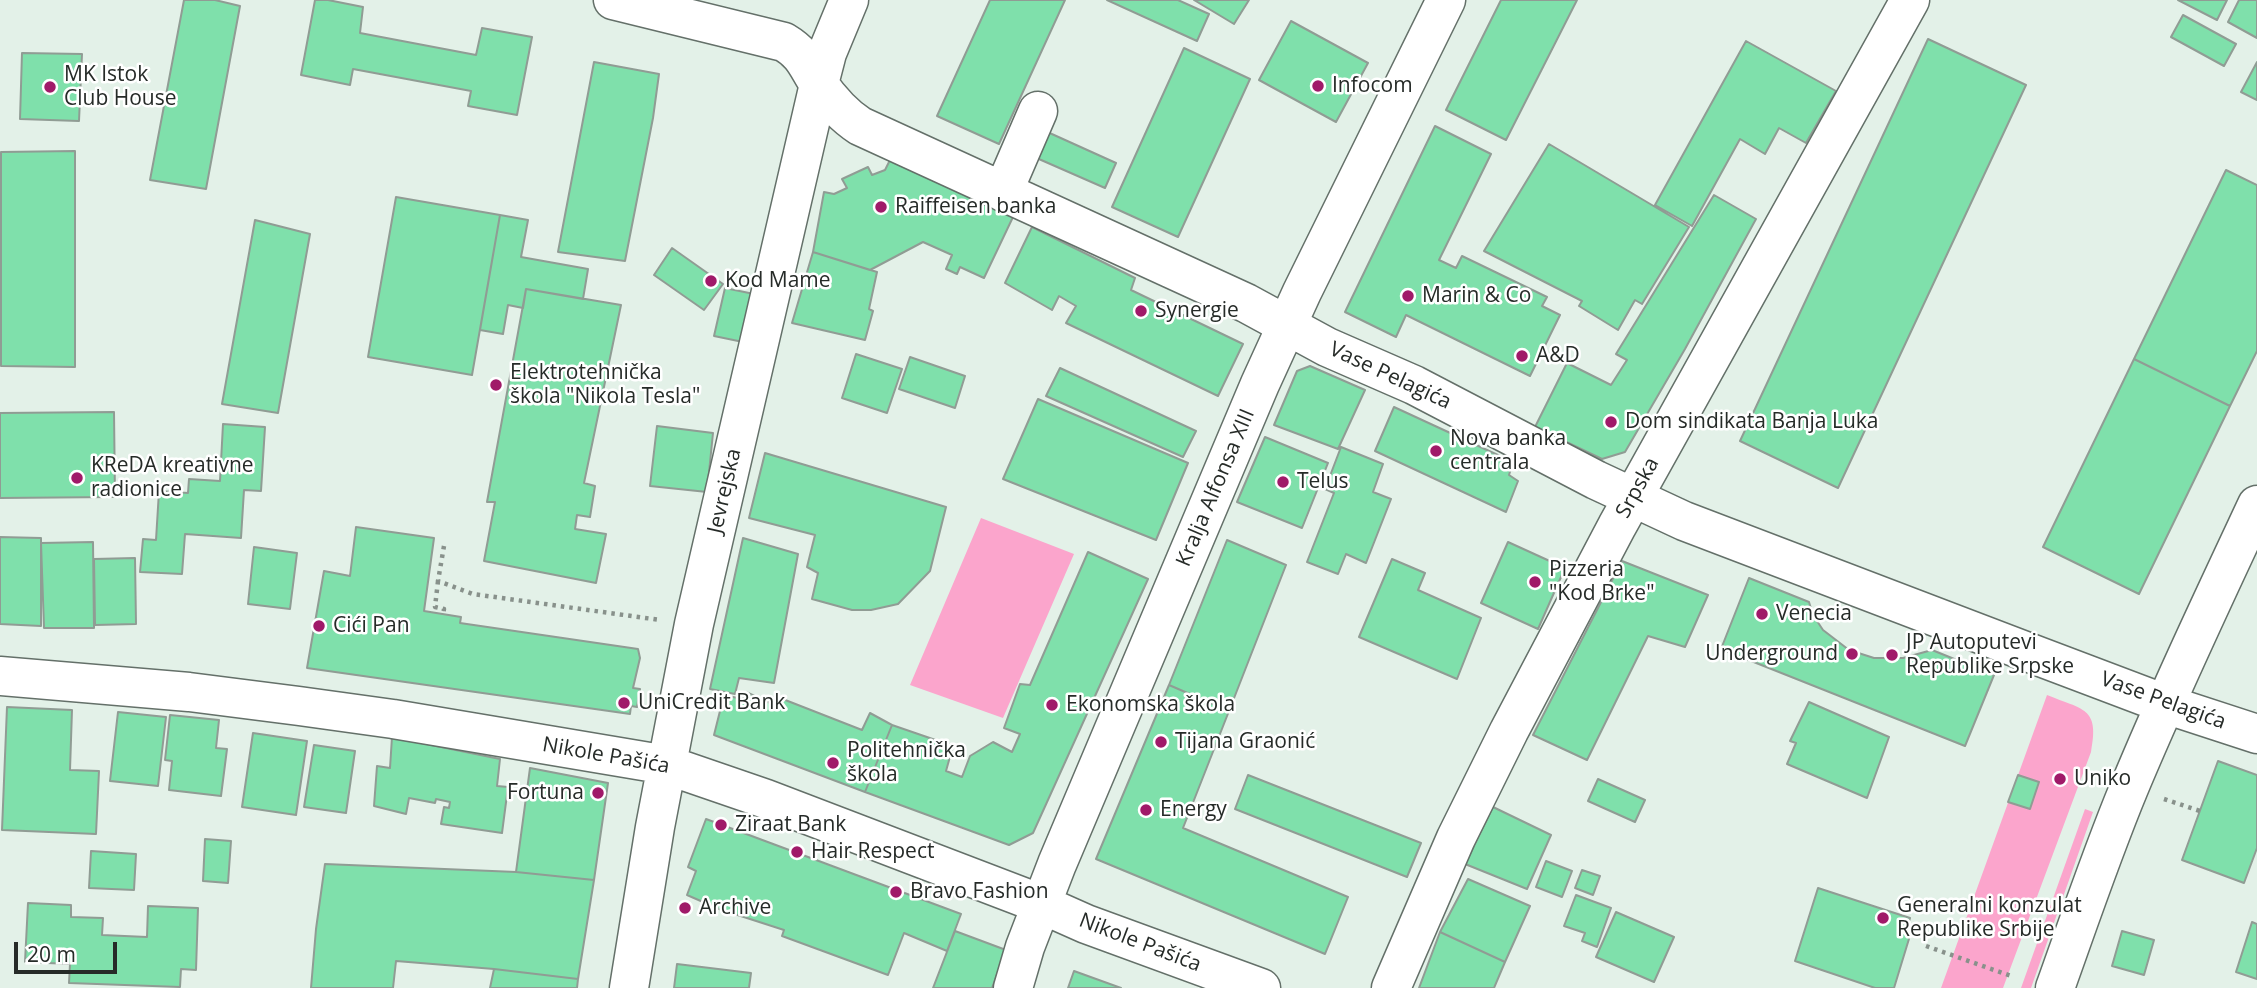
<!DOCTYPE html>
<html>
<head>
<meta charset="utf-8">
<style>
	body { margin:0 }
	#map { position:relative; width:2257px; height:988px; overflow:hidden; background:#e3f1e8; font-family:"Open Sans",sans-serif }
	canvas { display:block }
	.scale { position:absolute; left:14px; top:942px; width:103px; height:32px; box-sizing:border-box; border:4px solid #262b28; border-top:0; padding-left:9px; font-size:21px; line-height:24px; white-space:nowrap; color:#262b28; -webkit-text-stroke:5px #fff; paint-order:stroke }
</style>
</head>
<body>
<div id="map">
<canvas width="2257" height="988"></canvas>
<div class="scale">20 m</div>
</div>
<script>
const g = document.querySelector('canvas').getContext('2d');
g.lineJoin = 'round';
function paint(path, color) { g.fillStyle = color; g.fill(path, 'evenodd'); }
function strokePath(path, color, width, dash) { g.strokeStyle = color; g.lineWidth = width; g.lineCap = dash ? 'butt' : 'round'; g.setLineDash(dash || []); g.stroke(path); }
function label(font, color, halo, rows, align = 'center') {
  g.font = font + ' "Open Sans",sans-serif'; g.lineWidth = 5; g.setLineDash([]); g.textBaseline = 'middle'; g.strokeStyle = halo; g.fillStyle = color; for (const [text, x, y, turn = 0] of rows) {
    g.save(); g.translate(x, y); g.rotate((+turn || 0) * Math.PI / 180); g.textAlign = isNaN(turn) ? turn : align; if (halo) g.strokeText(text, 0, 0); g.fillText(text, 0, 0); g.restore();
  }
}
paint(new Path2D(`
	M981,518L1074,554L1003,718L910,685Z
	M2047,695C2083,710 2100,707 2091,752L2003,988H1941Z
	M2085,809L2093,812L2031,988H2021Z`), '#fba5cc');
const building = new Path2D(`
	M184,0H215L240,6L206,189L150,180Z
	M315,0H328L363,7L360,33L476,55L482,28L532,37L517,115L468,106L471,91L353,69L350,85L301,75Z
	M990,0H1065L999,144L937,116Z
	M1107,0H1178L1209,14L1197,41Z
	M1194,0H1249L1234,24Z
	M1501,0H1577L1506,140L1446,110Z
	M2178,0H2227L2217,20Z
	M2239,0H2257V38L2228,22Z
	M2183,15L2236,44L2224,66L2171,37Z
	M1291,21L1368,63L1336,122L1259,80Z
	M1928,39L2026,85L1838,488L1740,441Z
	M1746,41L1836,91L1806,143L1779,128L1765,154L1740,139L1692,226L1655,205Z
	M1184,48L1250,79L1178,237L1112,207Z
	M22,53L82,54L79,121L20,119Z
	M594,62L659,74L653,118L625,261L558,252Z
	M2257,62V100L2241,92Z
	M1435,126L1491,154L1439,260L1456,268L1462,256L1547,297L1542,306L1560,315L1530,376L1406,315L1396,337L1345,312Z
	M1043,130L1116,163L1105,188L1032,156Z
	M1549,144L1689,227L1642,304L1635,300L1618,330L1579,306L1582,301L1484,251Z
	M75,151V367L1,366V152Z
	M890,160L1013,217L984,278L960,267L957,274L946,269L952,255L923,242L870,270L813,252L824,192L834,194L847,188L842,179L868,167L872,175L885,170Z
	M2226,170L2257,185V351L2230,406L2134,359Z
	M1714,195L1756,219L1685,349L1625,452L1602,459L1535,427L1567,363L1611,385L1627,360L1616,354Z
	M396,197L500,215L472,375L368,357Z
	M500,215L528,220L521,257L588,269L583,299L526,289L523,308L508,305L503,334L480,330Z
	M255,220L310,234L278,413L222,404Z
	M1032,227L1135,278L1131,290L1243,344L1218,396L1066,323L1076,306L1059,296L1052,310L1005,283Z
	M672,248L723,284L704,310L654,275Z
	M813,252L877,272L869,309L873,311L865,340L792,323Z
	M725,288L754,294L743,342L714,336Z
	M526,289L621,305L584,483L595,486L590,517L577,515L575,529L606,534L596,583L484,561L495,502H487Z
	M856,354L902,369L887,413L842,398Z
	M910,357L965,376L955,408L899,389Z
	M2134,359L2230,406L2139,594L2043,547Z
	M1310,366L1365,390L1338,449L1274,425L1297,371Z
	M1060,368L1196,431L1183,457L1046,396Z
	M1038,399L1188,463L1156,540L1003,479Z
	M1394,407L1513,462L1509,475L1518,481L1506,512L1375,451Z
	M114,412L115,497L0,498V413Z
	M223,424L265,427L261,491L244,490L241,538L185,534L182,574L140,572L143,539L156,540L159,491L188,493L189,479L220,481Z
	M657,426L713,433L707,492L650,486Z
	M1265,437L1328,463L1302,528L1237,502Z
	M1341,447L1383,464L1373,492L1391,499L1366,563L1346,554L1338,574L1307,562L1334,493L1325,489Z
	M765,453L946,507L930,571L898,604L871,610H852L812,599L818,573L807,567L815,535L749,518Z
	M356,527L434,538L424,611L461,617L460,623L638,649L640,658L633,688L640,689L637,707L631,706L630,714L307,668L324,571L350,576Z
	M0,537L41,538V626L0,624Z
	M743,538L798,554L774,683L739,678L735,694L710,689Z
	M1227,540L1286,565L1229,711L1169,685Z
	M93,542L94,628H44L41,543Z
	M1508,542L1565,568L1538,629L1481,603Z
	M254,547L297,553L290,609L248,604Z
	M1088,552L1148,579L1033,833L1009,845L865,792L892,725L953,746L946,771L962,777L970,756L993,742L1012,752L1020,734L1004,728L1020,684L1030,685Z
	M135,558L136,624L95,625L94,559Z
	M1392,559L1425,573L1418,590L1481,618L1457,679L1359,637Z
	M1622,561L1708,595L1685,647L1648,636L1587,760L1533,735Z
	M1749,578L1809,602L1813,615L1823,630L1849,650L1874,658H1903L1932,650L1994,675L1965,746L1721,649Z
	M1169,685L1229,711L1183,828L1348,897L1325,954L1096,859Z
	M746,692L770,703L775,696L862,730L870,713L892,725L865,792L714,735L724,695L742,699Z
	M1809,702L1889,737L1867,798L1787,764L1796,743L1790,741Z
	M7,707L72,710L70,770L99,771L96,834L2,830Z
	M118,712L166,717L158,786L110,781Z
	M170,715L219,720L216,748L227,749L221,796L169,790L172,761L165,760Z
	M253,733L307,741L296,815L242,807Z
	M392,737L500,759L497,786L508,787L502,833L441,824L444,807L449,808L450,802L436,799L435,803L409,798L406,814L374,806L377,766L390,768Z
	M314,745L355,751L346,813L304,807Z
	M2218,761L2257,775V848L2244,883L2182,860Z
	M530,768L608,783L594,880L516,872Z
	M1248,775L1421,843L1407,877L1235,809Z
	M2018,775L2039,782L2030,809L2008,802Z
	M1598,779L1645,800L1635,822L1588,801Z
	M1493,807L1551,835L1527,889L1465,864Z
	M706,819L961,914L947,951L904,933L888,975L782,936L784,930L719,909L687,895L696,871L688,867Z
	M205,839L231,841L228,883L203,881Z
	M91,851L136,854L134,890L89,888Z
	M1546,861L1572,871L1562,897L1536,887Z
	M325,864L516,872L594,880L578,979L494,969L396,961L393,988H311L316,929Z
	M1582,870L1600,876L1593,895L1575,888Z
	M1468,879L1530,906L1505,962L1440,932Z
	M1818,888L1910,918L1907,928L1912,929L1894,988H1875L1795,961Z
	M1576,895L1611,908L1597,947L1582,941L1585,933L1564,926Z
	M28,903L71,905V917L103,918L102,935L147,937L148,906L198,908L196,970L181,969L180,987L69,983L70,964L25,962Z
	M1616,912L1674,937L1654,982L1596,957Z
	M2252,922L2257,924V979L2236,972Z
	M955,931L1006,950L992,988H933Z
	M2122,931L2154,940L2144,975L2112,966Z
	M1440,932L1505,962L1494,988H1419Z
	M677,964L751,973L749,988H674Z
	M494,969L578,979L577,988H490Z
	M1074,971L1121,988H1068Z`);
paint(building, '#7fe0ab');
strokePath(building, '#909c94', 2);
const minor = new Path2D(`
	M613,0L784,42C804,54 806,64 818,83C830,100 843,115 860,126L1246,303L1327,347L1414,385L1596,480L1684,521L2038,656L2165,704L2257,734
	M1003,192L1038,111
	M0,676L189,692L299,706L393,719L667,765L766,799L1041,904L1086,924L1261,988
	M629,988L655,827L694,624L819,84L827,53L849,0
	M1013,988L1025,947L1057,864L1260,384L1302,292L1446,0
	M1391,988L1456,838L1509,731L1617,526L1910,0
	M2055,988C2079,921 2102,853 2129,788C2169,692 2213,599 2257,505`);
strokePath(minor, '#647069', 41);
strokePath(new Path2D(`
	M444,546L438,581L473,594L660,620
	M438,581L435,607L444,609L443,615
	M2164,799L2200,811
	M1926,946L2014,977`), '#88918b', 4.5, [3.5, 5]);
strokePath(minor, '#fff', 38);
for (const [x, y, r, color] of [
	[1318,86,7,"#a01a69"],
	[50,87,7,"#a01a69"],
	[881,207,7,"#a01a69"],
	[711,281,7,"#a01a69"],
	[1408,296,7,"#a01a69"],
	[1141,311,7,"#a01a69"],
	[1522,356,7,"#a01a69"],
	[496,385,7,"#a01a69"],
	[1611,422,7,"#a01a69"],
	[1436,451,7,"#a01a69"],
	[77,478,7,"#a01a69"],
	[1283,482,7,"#a01a69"],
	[1535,582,7,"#a01a69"],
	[1762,614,7,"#a01a69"],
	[319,626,7,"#a01a69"],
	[1852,654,7,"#a01a69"],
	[1892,655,7,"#a01a69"],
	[624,703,7,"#a01a69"],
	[1052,705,7,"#a01a69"],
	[1161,742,7,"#a01a69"],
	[833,763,7,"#a01a69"],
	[2060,779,7,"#a01a69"],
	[598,793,7,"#a01a69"],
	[1146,810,7,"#a01a69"],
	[721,825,7,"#a01a69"],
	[797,852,7,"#a01a69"],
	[896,892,7,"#a01a69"],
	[685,908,7,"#a01a69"],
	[1883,918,7,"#a01a69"]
]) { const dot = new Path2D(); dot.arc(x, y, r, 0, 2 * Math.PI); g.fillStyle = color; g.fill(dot); strokePath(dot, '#fff', 2.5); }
label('21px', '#262b28', '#fff', [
	["MK Istok",64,75],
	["Club House",64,99],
	["Infocom",1332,86],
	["Raiffeisen banka",895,207],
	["Kod Mame",725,281],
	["Marin & Co",1422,296],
	["Synergie",1155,311],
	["A&D",1536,356],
	["Elektrotehnička",510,373],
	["škola \"Nikola Tesla\"",510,397],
	["Dom sindikata Banja Luka",1625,422],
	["Nova banka",1450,439],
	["centrala",1450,463],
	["KReDA kreativne",91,466],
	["radionice",91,490],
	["Telus",1297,482],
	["Pizzeria",1549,570],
	["\"Kod Brke\"",1549,594],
	["Venecia",1776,614],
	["Cići Pan",333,626],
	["JP Autoputevi",1906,643],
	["Republike Srpske",1906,667],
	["Underground",1838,654,"right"],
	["UniCredit Bank",638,703],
	["Ekonomska škola",1066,705],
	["Tijana Graonić",1175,742],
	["Politehnička",847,751],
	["škola",847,775],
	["Uniko",2074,779],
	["Fortuna",584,793,"right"],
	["Energy",1160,810],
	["Ziraat Bank",735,825],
	["Hair Respect",811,852],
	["Bravo Fashion",910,892],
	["Generalni konzulat",1897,906],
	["Republike Srbije",1897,930],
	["Archive",699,908]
], 'left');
label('21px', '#262b28', '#fff', [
	["Vase Pelagića",1390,376,25],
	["Kralja Alfonsa XIII",1216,488,-67],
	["Srpska",1638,488,-61],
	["Jevrejska",725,491,-77],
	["Vase Pelagića",2163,701,20],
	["Nikole Pašića",606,756,10],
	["Nikole Pašića",1140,943,21]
]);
</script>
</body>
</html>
